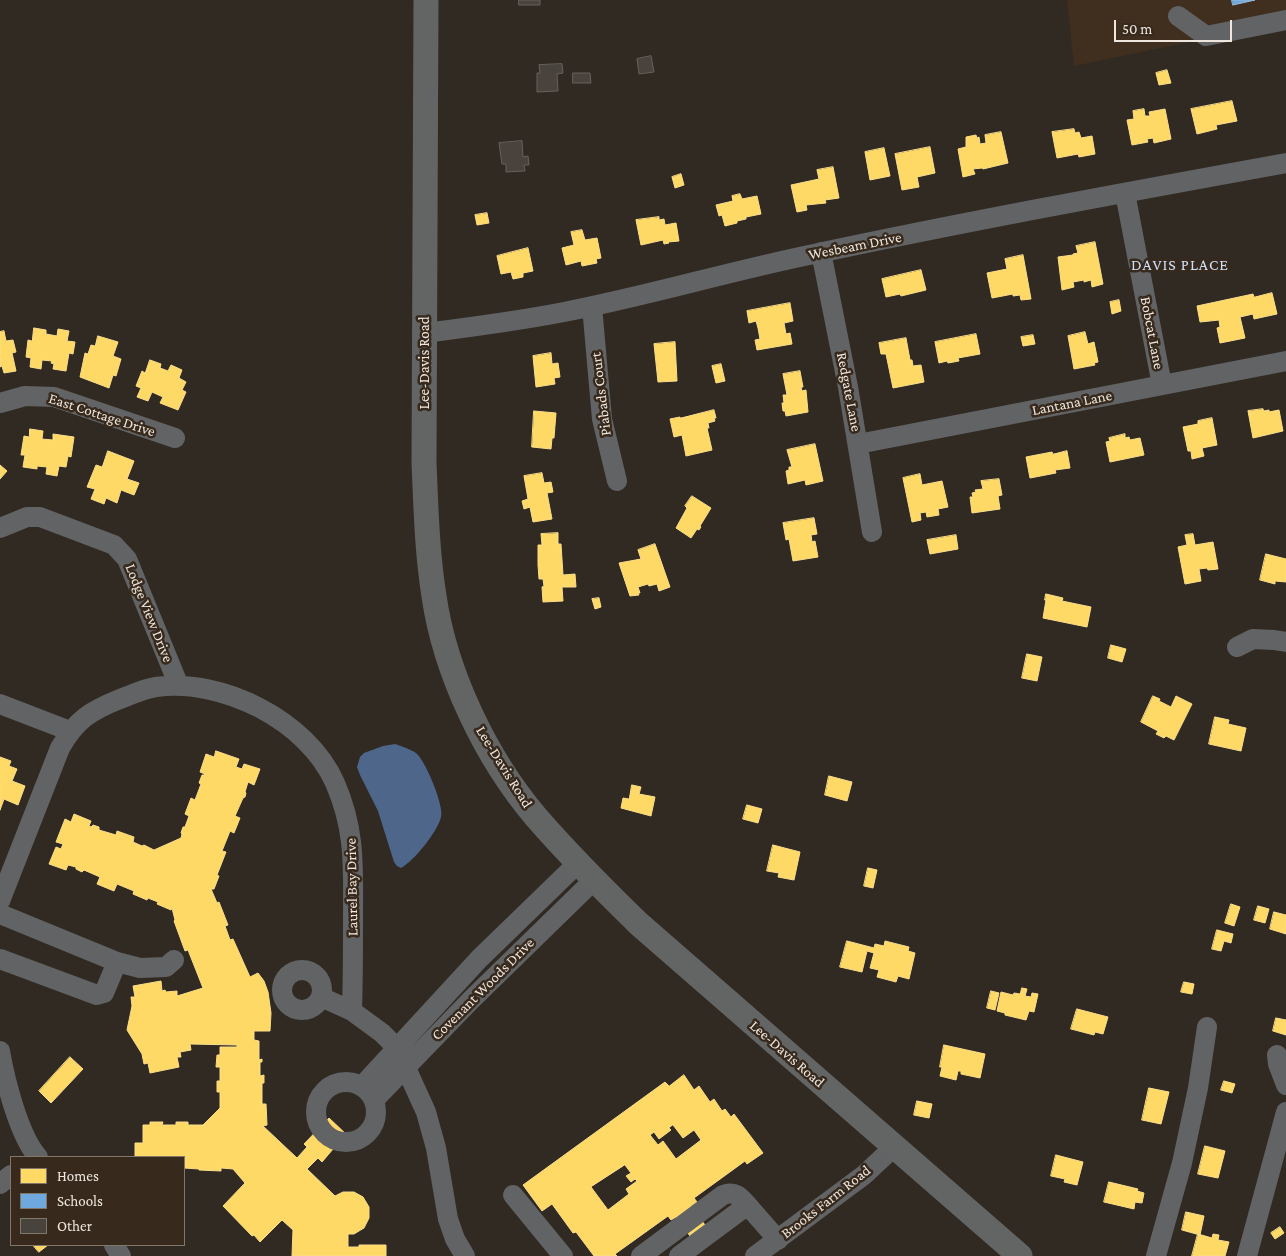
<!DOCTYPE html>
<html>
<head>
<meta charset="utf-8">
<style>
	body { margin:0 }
	#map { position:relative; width:1286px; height:1256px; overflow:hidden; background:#312a23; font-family:"Crimson Pro",serif }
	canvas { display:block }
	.legend { position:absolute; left:10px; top:1156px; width:175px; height:90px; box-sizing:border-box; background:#372a1d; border:1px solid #81766a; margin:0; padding:6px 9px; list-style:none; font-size:15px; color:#efe7de }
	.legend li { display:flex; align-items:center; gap:10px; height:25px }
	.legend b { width:25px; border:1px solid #81766a }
	.scale { position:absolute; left:1114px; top:20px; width:118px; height:22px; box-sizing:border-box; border:2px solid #efe7de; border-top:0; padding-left:6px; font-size:15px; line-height:18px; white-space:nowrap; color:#efe7de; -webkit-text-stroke:4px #372a1d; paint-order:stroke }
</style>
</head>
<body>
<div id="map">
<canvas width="1286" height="1256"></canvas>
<ul class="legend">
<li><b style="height:14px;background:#ffd966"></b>Homes</li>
<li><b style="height:14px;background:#6fa8dc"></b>Schools</li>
<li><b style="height:14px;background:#49433d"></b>Other</li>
</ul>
<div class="scale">50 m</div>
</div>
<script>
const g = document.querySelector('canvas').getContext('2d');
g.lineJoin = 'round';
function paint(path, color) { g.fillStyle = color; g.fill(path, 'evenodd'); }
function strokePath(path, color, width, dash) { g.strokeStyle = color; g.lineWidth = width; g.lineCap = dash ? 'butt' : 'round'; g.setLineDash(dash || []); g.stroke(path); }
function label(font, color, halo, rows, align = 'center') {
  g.font = font + ' "Crimson Pro",serif'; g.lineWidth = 5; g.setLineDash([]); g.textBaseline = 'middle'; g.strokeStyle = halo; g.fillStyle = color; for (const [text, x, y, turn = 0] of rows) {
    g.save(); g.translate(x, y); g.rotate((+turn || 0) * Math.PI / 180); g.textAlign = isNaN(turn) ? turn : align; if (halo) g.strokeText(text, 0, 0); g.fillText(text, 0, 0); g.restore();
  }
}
paint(new Path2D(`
	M1067,0H1286V22L1074,66Z`), '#402f1f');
paint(new Path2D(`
	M395,744C401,746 410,749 416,753C425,760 444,805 441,817C438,831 414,861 401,868L397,866L394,862L378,811L360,775L357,767L360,757L364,753L383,746Z`), '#4e6689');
const homes = new Path2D(`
	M1167,70L1171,83L1159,85L1156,73Z
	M1232,101L1237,121L1216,125L1217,129L1197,134L1191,109Z
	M1144,109L1145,116H1150L1149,112L1165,109L1171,139L1154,143L1153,138L1147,139L1148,142L1132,145L1127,120L1134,119L1133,111Z
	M1074,129L1075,133L1079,132L1081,138L1092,136L1095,154L1079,157L1078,154L1057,158L1052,132Z
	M1001,132L1008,163L983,169L982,168L973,169L975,174L963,177L958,149L966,147V137L976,135L977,138L979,137L980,144L986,143L985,135Z
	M930,147L935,173L917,177L919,187L902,190L895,154Z
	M884,148L890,176L870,180L865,152Z
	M833,167L839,198L825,200L826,203L806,205L807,210L797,212L791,185L819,179L817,170Z
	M681,174L684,185L675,188L672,177Z
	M740,194L742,199L757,196L761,214L746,217V219L737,221V223L725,226L722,215L719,216L716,205L733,201L732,196Z
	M487,213L489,223L477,225L475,215Z
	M659,217V220L664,219L665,225L676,223L679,241L668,242L669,243L664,244L663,240L641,245L636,220Z
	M582,230L585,240L597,238L601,258L596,259L597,263L582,266L581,261L566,265L562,248L574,245L571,232Z
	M1095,242L1103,284L1092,287L1091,280L1084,282V280L1073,282L1074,287L1062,290L1058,257L1073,255V254L1078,253L1076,246Z
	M528,248L533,271L523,273V277L513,279L511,272L501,274L497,256Z
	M1023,255L1031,299L1021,300L1020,295L1013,296V294L992,298L987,273L1007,269L1005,259Z
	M921,270L926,290L901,296L900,294L886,297L882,279Z
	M1272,293L1277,314L1254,319L1253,314L1240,317L1245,338L1220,343L1217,328L1220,327L1219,320L1200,322L1197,306L1253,294L1254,297Z
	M1119,300L1121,311L1112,314L1110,302Z
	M790,303L793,321L784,323L786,334L790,333L792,344L757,350L755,340L760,339L758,328L756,321L749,323L747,311Z
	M34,328L46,330V334L57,336L58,329L69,331L67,341L75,342L73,354L69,353L66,371L53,369L54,364L51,363L52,361L42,360L41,369L30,367L31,358L26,357L28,340L32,341Z
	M4,331L6,341L13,340L16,352L12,353L16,371L4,373L2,366L0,367V332Z
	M1085,332L1088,344L1094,342L1098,362L1094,363L1095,365L1074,369L1068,336Z
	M976,334L980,354L958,358L959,361L948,363L947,361L939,363L935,342Z
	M1033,335L1035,344L1023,346L1021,337Z
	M98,336L118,342L113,356L121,359L116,376L113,375L109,388L80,377L85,353L88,354L91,345L95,346Z
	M906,338L910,360H912L913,366L921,365L924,382L893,388L886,354H881L879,343Z
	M675,342L677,381L658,382L654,344Z
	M551,353L552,364L558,363L560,377L554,378L555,384L536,387L533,356Z
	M150,360L161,364L160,368L168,371L171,365L182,370L179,378L186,382L182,390L186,392L178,410L160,403L163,397L152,392L148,401L137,397L141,388L136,386L142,371L145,373Z
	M721,364L725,381L716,383L712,366Z
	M800,371L803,387H801L802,391L806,390L808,412L786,416L785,411H783L782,403H784L783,395H787L783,374Z
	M1263,409L1264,411L1269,410V412L1279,410L1283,431L1253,438L1248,411Z
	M714,410L716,418H714L715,421L708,423L709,428H707L712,450L686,456L682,435L674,437L670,419L680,417V418Z
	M534,411L556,413L554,438H552L551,449L532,447Z
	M1212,418L1217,445L1202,448L1204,456L1192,459L1191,451H1188L1183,427L1198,424V421Z
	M30,429L43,431L42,439L53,440V434L74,437L71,457L68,456L66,467L59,466L57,476L46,474L47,467L37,466V469L23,467L25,455H21L24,436L29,437Z
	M1125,434V438L1129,437L1130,440L1140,438L1144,455L1110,462L1106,442L1110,441L1109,438Z
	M815,444L823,481L806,485L805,480L788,484L786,471L789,470V467H792L787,450Z
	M108,451L134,461L127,479L139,483L134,495L121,490L117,503L106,498L104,504L91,499L95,489L87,487L96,465L102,467Z
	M1067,451L1070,468L1055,470L1056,473L1030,478L1026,457L1052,452L1053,454Z
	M0,465L7,471L0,479Z
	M542,473L544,483L551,482L553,492L547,493L552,519L533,522L530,507L524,509L522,501L528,499L524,476Z
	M920,474L922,485L942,481L948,507L938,509L939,515L927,517L926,512L920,513L921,520L912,522L903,478Z
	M999,479L1002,495L998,496L1000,509L972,513L970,497H973L972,493L976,492L975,490L983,489L981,481Z
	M692,496L711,508L700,526L701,527L699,530L697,529L691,538L676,528L687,508L685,506Z
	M814,518L817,534L811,535L812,542L815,541L818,557L793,561L789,539L786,540L783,523Z
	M558,533V544H561L563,575L575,574L576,587H562L563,601L543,602L542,587L544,586L543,579H539L538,565V545H542L541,534Z
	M1193,534L1195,545L1213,542L1218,569L1208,570L1207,568L1199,569L1201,581L1185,584L1178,547L1187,545L1185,535Z
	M956,535L958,549L930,554L927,540Z
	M655,544L670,587L659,591L657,584L649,586L648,584L638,587L640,593H638L639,595L630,596L619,563L641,559L638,550Z
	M1266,554L1286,559V582L1275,581V584L1260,580Z
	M1046,594L1063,598L1062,601L1091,607L1087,627L1043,618L1046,600H1045Z
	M599,598L601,607L595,609L592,599Z
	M1111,645L1126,649L1122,662L1108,658Z
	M1027,654L1042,657L1037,681L1022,678Z
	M1153,696L1160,699L1159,701L1171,707L1176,696L1192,704L1174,740L1166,736L1164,738L1156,734L1158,731L1141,722Z
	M1215,717L1229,720L1228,724L1246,728L1241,751L1209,744Z
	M216,751L239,759L236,767L242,769L244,764L260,769L254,785L248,782L245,792L246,793L245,797L243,798L235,816L240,818L234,833L230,831L222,851L226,852L217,875L219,876L214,889H211L217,903L219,902L228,925L225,926L230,940L233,939L250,977L258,973L264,981L268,992L271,1013L270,1031H254V1040L259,1041V1060L262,1059V1062H260V1076L264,1075V1083H262V1104H266L267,1125L263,1126L297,1158L307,1147L304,1144L329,1118L347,1135L339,1142L322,1162L318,1158L307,1169L335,1196L343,1192H354L363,1197L369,1207V1218L364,1228L354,1234H348V1247H359V1245H386V1256H292L293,1230L282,1220L260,1242L254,1235L252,1236L223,1206L245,1183L233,1169L221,1168V1171L199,1170V1169L184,1168V1157H135V1143H143V1125H150V1122H163L162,1125H176V1122H188V1125H203L220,1108V1092H217V1081H220V1067H216L217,1055H220V1047H237V1045L190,1044L191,1050L180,1052L181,1057H177L179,1067L150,1073L148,1063L144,1064L142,1054L127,1030L132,1006L131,997H135L133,986L161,981L162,991L165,990L166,992L177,991V996L203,988L188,950L185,951L174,921L175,920L172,908L171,910L157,904L158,902L148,898L147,900L133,894L134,891L117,884L114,891L97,884L100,877L84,870L82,872L76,869V867L68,865L66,870L49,864L56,847L61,849L63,844L56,842L65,819L71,822L74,814L91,821L89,826L91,827L93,825L99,827V830L116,835L117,831L134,837L133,842L142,846L144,845L154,850L181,838L182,834L181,833L183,827H185L189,816L185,814L191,798L195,800L201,784L199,783L202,775H204L205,774L200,772L206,754L214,757Z
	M0,757L11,761L9,766L17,769L12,781L25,786L18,805L4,799L0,810Z
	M829,776L852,782L847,801L825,795Z
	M632,785L641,787L639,794L655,797L651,816L621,808L623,798L629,799Z
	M747,805L762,809L758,823L743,819Z
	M773,845L800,852L794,880L778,877L779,873L767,871Z
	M868,868L877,870L873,888L864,886Z
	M1231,904L1240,907L1234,926L1225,923Z
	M1258,906L1269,909L1265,923L1254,920Z
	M1274,912L1286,915V934L1270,929Z
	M1217,930L1233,934L1231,943L1224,941L1221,951L1212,949Z
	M847,941L874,948L875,944L884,946L885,941L909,947L908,951L915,953L909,979L898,976L896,982L877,977L879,970L870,968L874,953L867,951L862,972L840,967Z
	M1184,982L1194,984L1192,994L1181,992Z
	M1022,988L1027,989L1025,996L1031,997L1032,993L1038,994L1034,1012L1029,1011L1026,1020L1005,1015V1013L997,1011L1001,992L1013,995L1014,993L1020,994Z
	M991,991L999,993L995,1010L987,1008Z
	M1077,1009L1108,1017L1103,1034L1095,1032L1094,1035L1071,1029Z
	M1276,1018L1286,1020V1035L1273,1031Z
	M944,1045L985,1054L980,1078L961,1074V1071H958L956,1080L940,1076L942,1067H940Z
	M70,1057L83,1069L51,1103L39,1091Z
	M684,1075L694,1090L699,1086L710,1102L714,1099L722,1111L725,1109L731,1117L734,1114L763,1153L747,1164L745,1161L694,1198L697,1202L691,1206L705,1225L690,1236L676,1217L671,1220L668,1216L615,1254L617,1256H594L576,1232L573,1233L552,1204L542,1211L523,1185L665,1082L669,1086ZM673,1125L683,1138L694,1130L701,1140L676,1159L663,1141L658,1145L650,1135L654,1132L659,1139L671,1130L669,1128ZM625,1165L631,1173L626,1176L631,1182L635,1179L637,1181L626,1189L629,1194L608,1210L591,1187Z
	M1224,1081L1235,1084L1232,1093L1221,1090Z
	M1149,1088L1169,1092L1161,1124L1142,1120Z
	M917,1101L932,1104L929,1118L914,1115Z
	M1205,1146L1225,1151L1218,1178L1198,1174Z
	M1056,1155L1083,1162L1077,1185L1064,1182L1065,1179L1051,1176Z
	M1109,1182L1138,1189L1137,1191L1144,1193L1142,1203L1135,1202L1134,1209L1104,1202Z
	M1186,1212L1204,1216L1200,1235L1182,1230Z
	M1280,1227L1284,1233L1275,1239L1271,1233Z
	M1198,1234L1212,1238L1213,1234L1219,1235L1218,1240L1229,1242L1225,1256H1192Z
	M33,1245H48L39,1252Z`);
paint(homes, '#ffd966');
strokePath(homes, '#fadd8a', 1);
const schools = new Path2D(`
	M1232,0H1255L1233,5Z`);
paint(schools, '#6fa8dc');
strokePath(schools, '#95bbdd', 1);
const building = new Path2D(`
	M519,0H540V5H519Z
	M651,56L654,72L639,74L637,59Z
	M562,64L563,73L557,74L558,91L537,92V73H540L539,65Z
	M573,73H590L591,83H573Z
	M522,141L523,157L528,156L529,165H524L525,171L506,172V164H502L499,143Z`);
paint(building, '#49433d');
strokePath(building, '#67615b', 1);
strokePath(new Path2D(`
	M1178,16L1206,36L1286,20
	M1125,193L1162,385
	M821,252L848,387L872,532
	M592,306L602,419L617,481
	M425,333C472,327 518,321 564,312C647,296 727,272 809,255C968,221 1127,192 1286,163
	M0,403L25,396L54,397L175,438
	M858,444L1286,361
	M0,528L27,517H40L114,545L127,559L179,686
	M1237,647L1253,639L1274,640L1286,642
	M0,704L70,731
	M0,901L60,748C76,720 90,711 120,699C131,695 143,689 156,687C222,678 307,720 335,783C356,831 353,869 353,920C353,950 353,981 352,1011
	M0,914L117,962L140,968L166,967L174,960
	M0,959L97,995L104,993L117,962
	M282 990a20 20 0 1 1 40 0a20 20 0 1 1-40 0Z
	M321,997L352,1011L382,1033L391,1042L400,1055L426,1112L436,1148L448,1219L455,1239L465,1256
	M0,1051C5,1080 19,1136 38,1157
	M1277,1055L1278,1064L1286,1085
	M316 1112a30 30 0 1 1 60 0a30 30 0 1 1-60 0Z
	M362,1086L479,959L578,863
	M374,1100L471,1000L594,880
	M0,1184L11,1175
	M513,1195L563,1256
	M114,1245L121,1256
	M641,1256L723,1195C736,1190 741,1198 750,1208
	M679,1256L741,1210L750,1208L778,1240
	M755,1256L864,1175L895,1146
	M1156,1256L1182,1163L1198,1088L1207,1027
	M1247,1256L1286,1112`), '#626365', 20);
strokePath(new Path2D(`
	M426,0L424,463C426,508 427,552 434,596C445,673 486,758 536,817C569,855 604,890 639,924L1020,1256`), '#636464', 25);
label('15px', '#efe7de', '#372a1d', [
	["Wesbeam Drive",855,246,-11],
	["Bobcat Lane",1152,333,79],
	["Lee-Davis Road",424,363,-90],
	["Redgate Lane",849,392,79],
	["Piabads Court",601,394,-97],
	["Lantana Lane",1072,403,-11],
	["East Cottage Drive",102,415,18],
	["Lodge View Drive",149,613,68],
	["Lee-Davis Road",504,767,58],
	["Laurel Bay Drive",352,887,-91],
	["Covenant Woods Drive",483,989,-45],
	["Lee-Davis Road",787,1054,41],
	["Brooks Farm Road",826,1202,-38]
]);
g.letterSpacing = '1px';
label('16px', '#cddff9', '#372a1d', [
	["DAVIS PLACE",1180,265]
]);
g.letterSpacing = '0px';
</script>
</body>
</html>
